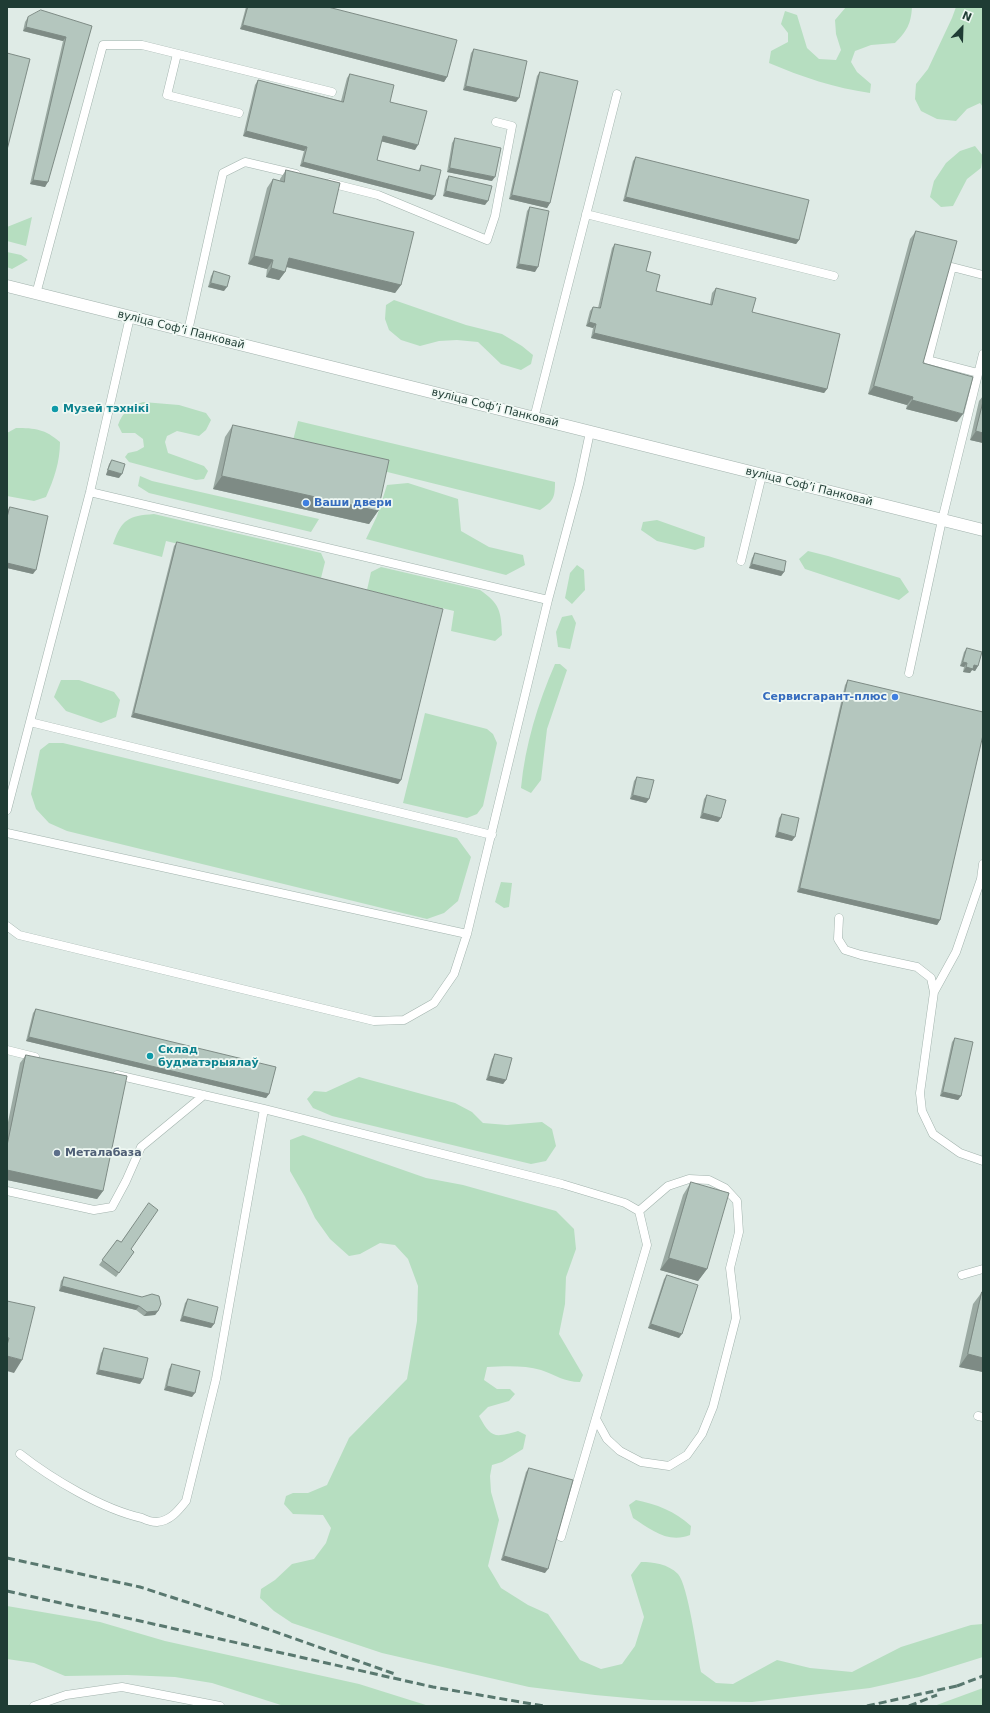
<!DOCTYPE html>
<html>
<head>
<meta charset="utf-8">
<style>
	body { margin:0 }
	#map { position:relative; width:990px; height:1713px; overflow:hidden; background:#dfebe6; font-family:"DejaVu Sans",sans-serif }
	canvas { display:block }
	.frame { position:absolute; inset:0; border:8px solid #1f3c34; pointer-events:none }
	.north { position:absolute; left:942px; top:8px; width:40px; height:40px; -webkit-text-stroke:3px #eff8f3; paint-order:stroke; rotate:23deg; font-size:11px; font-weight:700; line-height:16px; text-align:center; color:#1f3c34 }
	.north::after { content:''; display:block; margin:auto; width:14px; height:18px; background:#1f3c34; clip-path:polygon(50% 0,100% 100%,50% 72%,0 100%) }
</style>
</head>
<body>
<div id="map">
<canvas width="990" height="1713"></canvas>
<div class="frame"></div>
<div class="north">N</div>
</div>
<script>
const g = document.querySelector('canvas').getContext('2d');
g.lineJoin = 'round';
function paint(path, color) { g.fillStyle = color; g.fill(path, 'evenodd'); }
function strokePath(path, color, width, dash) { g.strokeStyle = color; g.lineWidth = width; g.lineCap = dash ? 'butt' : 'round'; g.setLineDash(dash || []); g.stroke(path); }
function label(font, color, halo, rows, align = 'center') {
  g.font = font + ' "DejaVu Sans",sans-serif'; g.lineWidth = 3.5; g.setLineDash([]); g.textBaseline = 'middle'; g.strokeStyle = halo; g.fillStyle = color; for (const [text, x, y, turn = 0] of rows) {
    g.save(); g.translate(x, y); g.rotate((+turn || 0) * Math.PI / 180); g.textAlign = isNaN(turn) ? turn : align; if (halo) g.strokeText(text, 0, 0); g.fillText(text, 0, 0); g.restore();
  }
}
paint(new Path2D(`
	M846,7H912C911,24 907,31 895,43L871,45L855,51L851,62L857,72L871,84L870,93C835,88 802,77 769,63L771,51L788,42V33L781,24L785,11L797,15L807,48L819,59L836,60L841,50L836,34L835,20Z
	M956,7H983V107L980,103L967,109L956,121L937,119L921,111L915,99L916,84L928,69L952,18Z
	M975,146L983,156L981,168L967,179L953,206L941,207L930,197L934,181L946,163L960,151Z
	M32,217L26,246L7,241V227Z
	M7,252L21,255L28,260L12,269L7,267Z
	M394,300L466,325L502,334L522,346L533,355L531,364L521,370L501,364L478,342L457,340L439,341L420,346L401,340L389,330L385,319L386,305Z
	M143,402L179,405L206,413L211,420L206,430L199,436L177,431L167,436L165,442L168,453L204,466L208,471L204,479L196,480L129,462L125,457L128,453L137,451L144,447L143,439L135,433H122L118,425C123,411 130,407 143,402Z
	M298,421L555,482C555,499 553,501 540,510L291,448Z
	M16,428C35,428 45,429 60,442C60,462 54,479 46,497L34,501L7,496V433Z
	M140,476L152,481L319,519L311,532L149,493L138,486Z
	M408,483L458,499L461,531L489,547L523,555L525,565L506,575L366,539L377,516L387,485Z
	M154,514L321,553L325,562L321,578L166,541L162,557L113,544C122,519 128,516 154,514Z
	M657,520L705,537L704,547L695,550L657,541L641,530L643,522Z
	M808,551L828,556L900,578L909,592L899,600L805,569L799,559Z
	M577,565L584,570L585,590L572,604L565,598L570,573Z
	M381,567L480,590C500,604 501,611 502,635L495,641L451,631L454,611L367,590L371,572Z
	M572,615L576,623L570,649L558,647L556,632L562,617Z
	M555,664H560L567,670L547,729L541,780L531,793L521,788C525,745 538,703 555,664Z
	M61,680H79L114,692L120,700L116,717L101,723L66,711L54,697Z
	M425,713L487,729L493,734L497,743L483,806L477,814L467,818L403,803Z
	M49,743H63L457,838L471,857L458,901L444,913L427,919L67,831L49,823L36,809L31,794L40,750Z
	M501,882L512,883L509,907L504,908L495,902Z
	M359,1077L455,1103L472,1112L483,1123L507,1125L542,1122L552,1129L556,1146L546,1161L531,1164L332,1116L313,1108L307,1099L314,1091L326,1092Z
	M303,1135L426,1178L463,1185L556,1211L574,1229L576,1249L566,1277L565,1304L559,1334L583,1375L580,1382C564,1382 556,1375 541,1370C525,1365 504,1366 487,1367L484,1380L497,1389H510L515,1394L509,1401L488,1407L479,1416C491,1438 494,1438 518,1431L526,1435L523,1449L502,1462L492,1465L490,1476L491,1492L499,1520L488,1566L501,1588L528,1605L548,1614L580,1660L601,1669L622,1664L635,1646L644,1617L631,1575L641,1562C654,1562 668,1564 678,1574C688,1585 697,1653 701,1672L716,1683L733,1684L777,1660L810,1668L852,1672L901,1647L971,1625L983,1624V1657L919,1677L870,1688L752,1702L650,1700L595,1695L529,1687L382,1653L292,1623L274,1611L260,1598L261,1589L275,1580L292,1564L314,1559L326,1543L331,1528L323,1515L293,1514L284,1504L286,1496L293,1493H308L327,1485L349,1438L407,1379L417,1321L418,1286L408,1259L395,1245L380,1243L360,1254L349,1256L330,1239L315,1218L305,1197L290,1171V1140Z
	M636,1500C656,1504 675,1511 691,1526L690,1535C668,1544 650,1529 633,1518L629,1505Z
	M7,1606L100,1622L165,1641L359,1684L429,1706H284L212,1683L175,1677L127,1675L65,1676L34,1663L7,1659Z
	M983,1688V1706H934Z`), '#b6dec0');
const service = new Path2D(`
	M177,54L167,95L239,113
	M330,183L378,195L487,240L495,216L512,126L496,122
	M586,214L834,276
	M36,294L103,45H142L332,92
	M188,331L223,173L245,162L296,174
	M978,373L928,360L952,267L983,275
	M534,418L617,94
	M90,492L548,600
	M741,561L762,475
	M909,673L942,520L983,354
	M30,722L492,835
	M7,810L90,492L130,317
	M7,833L467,934
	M983,864L981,879L983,882
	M839,918L838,939L845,950L861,955L917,967L931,978L934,992L920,1093L922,1111L933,1134L960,1153L983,1161
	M7,926L19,935L374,1021L404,1020L434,1003L454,974L467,934L548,600L579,484L590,432
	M934,992L956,952L981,879
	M7,1050L35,1057
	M117,1075L264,1109L562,1184L625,1203L639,1211L647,1245L561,1537
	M7,1191L94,1210L112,1207L126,1181L141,1147L204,1095
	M962,1275L983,1269
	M978,1416L983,1417
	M596,1419L607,1439L620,1451L641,1462L669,1466L687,1455L702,1434L713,1407L736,1318L730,1268L739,1232L737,1201L725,1188L709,1180L689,1179L668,1186L639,1211
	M20,1454C52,1479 102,1509 142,1518C146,1520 152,1522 157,1522C170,1521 178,1511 186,1501L216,1379L264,1109
	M34,1706L66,1695L122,1687L220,1706`);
const minor = new Path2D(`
	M7,286L983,530`);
strokePath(service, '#a2b3ad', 9);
strokePath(minor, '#a2b3ad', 13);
strokePath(service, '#fff', 8);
strokePath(minor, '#fff', 12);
strokePath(new Path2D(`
	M7,1558L140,1587L236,1618L395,1674
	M7,1591L433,1687L544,1706
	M957,1686L983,1676
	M867,1706L961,1685
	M909,1706L937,1695`), '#59786f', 3, [8, 4]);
paint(new Path2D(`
	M246,7H328L447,77L444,82L240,29Z
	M28,17L92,26L45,187L30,184L63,41L23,31L25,22Z
	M474,49L516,102L463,90L471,53Z
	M540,72L550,203L547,208L509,199L537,76Z
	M350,74L390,102L415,150L381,141L377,160L418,171L421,165L432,200L300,166L304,151L243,136L255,85L258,80L341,101L347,78Z
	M455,138L492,181L447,172L452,143Z
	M636,157L799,240L796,244L623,201L633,161Z
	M286,170L333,213L401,285L395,293L286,267L285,272L279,280L266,277L267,269L248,264L267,188L273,179L280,181V179Z
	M449,176L485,205L443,196L446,180Z
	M530,207L535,272L516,268L527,211Z
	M916,231L923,363L957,422L906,409L907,405L868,394L910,239Z
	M615,244L646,271L656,291L710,304L712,293L716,288L752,312L827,389L824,393L591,338L593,328L586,326L590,311L593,307L598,308L612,248Z
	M214,271L224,291L208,287L211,276Z
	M983,396V443L970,440L979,401Z
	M233,425L378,511L369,524L213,489L225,437Z
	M112,460L119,478L106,475L109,464Z
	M10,507L33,574L7,568V511Z
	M177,542L401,780L398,784L131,717L174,546Z
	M755,553L784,572L781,576L749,568L752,558Z
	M967,648L978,666L975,671L972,670L970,673L963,672L964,667L960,666L964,652Z
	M848,680L940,920L937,925L797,892L845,685Z
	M637,777L649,799L646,803L630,799L634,781Z
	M707,795L721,818L718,822L700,818L704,799Z
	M782,814L792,841L775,837L779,818Z
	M36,1009L269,1094L266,1098L26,1041L33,1013Z
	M955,1038L961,1096L958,1100L940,1096L952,1042Z
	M495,1054L506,1080L503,1084L486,1080L492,1059Z
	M26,1055L103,1191L97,1199L7,1180V1127L20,1063Z
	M691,1182L707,1269L698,1281L660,1270L683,1195Z
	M117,1240L134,1252L116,1277L99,1265Z
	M667,1275L679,1338L648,1328L664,1279Z
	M64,1277L158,1311L155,1315L144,1316L136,1310L59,1291L61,1281Z
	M982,1292L983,1372L959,1367L973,1304Z
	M188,1299L214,1324L211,1328L180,1321L185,1303Z
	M104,1348L140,1384L96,1374L101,1353Z
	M172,1364L192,1397L164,1390L169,1369Z
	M529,1468L545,1573L501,1560L526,1472Z`), '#9baaa3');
paint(new Path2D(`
	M243,25L447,77L444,82L240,29Z
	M26,27L66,37L63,41L23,31Z
	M466,86L519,98L516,102L463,90Z
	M246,131L307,147L304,151L243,136Z
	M383,136L418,145L415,150L380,141Z
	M303,162L435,196L432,200L300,166Z
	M450,168L495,177L492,181L447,172Z
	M33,180L48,182L45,187L30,184Z
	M446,191L488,201L485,205L443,196Z
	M512,195L550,203L547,208L509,199Z
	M626,197L799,240L796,244L623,201Z
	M254,256L273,260L267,269L248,264Z
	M289,258L401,285L395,293L283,266Z
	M519,264L538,267L535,272L516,268Z
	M271,268L285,272L279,280L266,277Z
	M211,283L227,287L224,291L208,287Z
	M589,322L596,324L593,328L586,326Z
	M594,333L827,389L824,393L591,338Z
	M874,386L913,397L907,405L868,394Z
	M912,400L963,414L957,422L906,409Z
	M976,431L983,433V443L970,440Z
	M108,470L122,474L119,478L106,475Z
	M222,476L378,511L369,524L213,489Z
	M7,563L36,570L33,574L7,568Z
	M752,564L784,572L781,576L749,568Z
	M963,662L967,663L964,667L960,666Z
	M974,665L978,666L975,671L972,670L970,673L963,672L966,667Z
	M134,713L401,780L398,784L131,717Z
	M633,795L649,799L646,803L630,799Z
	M703,813L721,818L718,822L700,818Z
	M778,832L795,837L792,841L775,837Z
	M800,888L940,920L937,925L797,892Z
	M29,1037L269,1094L266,1098L26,1041Z
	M489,1076L506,1080L503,1084L486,1080Z
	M943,1092L961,1096L958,1100L940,1096Z
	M7,1170L103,1191L97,1199L7,1180Z
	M669,1258L707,1269L698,1281L660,1270Z
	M62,1286L139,1306L136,1310L59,1291Z
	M158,1311L155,1315L144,1316L147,1312Z
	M183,1316L214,1324L211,1328L180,1321Z
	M651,1324L682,1334L679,1338L648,1328Z
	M968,1354L983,1358V1372L959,1367Z
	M7,1356L22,1360L14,1373L7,1371Z
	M99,1370L143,1379L140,1384L96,1374Z
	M167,1386L195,1393L192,1397L164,1390Z
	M504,1556L548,1569L545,1573L501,1560Z`), '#7e8b85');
const building = new Path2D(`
	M248,7H328L457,40L447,77L243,25Z
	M41,10L92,26L48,182L33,180L66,37L26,27L28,17Z
	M474,49L527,61L519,98L466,86Z
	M7,53L30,59L7,150Z
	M540,72L578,81L550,203L512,195Z
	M350,74L394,85L390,102L427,111L418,145L383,136L377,160L420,171L421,165L441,170L435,196L303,162L307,147L246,131L258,80L343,102Z
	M455,138L501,148L495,177L450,168Z
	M636,157L809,200L799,240L626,197Z
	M286,170L340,183L333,213L414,232L401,285L289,258L285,272L271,268L273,260L254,256L273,179L284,182Z
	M449,176L492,186L488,201L446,191Z
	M530,207L549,211L538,267L519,264Z
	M916,231L957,241L923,363L973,377L963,414L912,400L913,397L874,386Z
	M615,244L651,252L646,271L660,275L656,291L712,305L716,288L756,298L752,312L840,334L827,389L594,333L596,324L589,322L593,307L600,308Z
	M214,271L230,276L227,287L211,283Z
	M983,402V433L976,431Z
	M233,425L389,460L378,511L222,476Z
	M112,460L125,464L122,474L108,470Z
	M10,507L48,516L36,570L7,563V518Z
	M177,542L443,609L401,780L134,713Z
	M755,553L786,561L784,572L752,564Z
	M967,648L982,652L978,666L974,665L973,669L966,667L967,663L963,662Z
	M848,680L983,712V735L940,920L800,888Z
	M637,777L654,780L649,799L633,795Z
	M707,795L726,800L721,818L703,813Z
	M782,814L799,818L795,837L778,832Z
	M36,1009L276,1067L269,1094L29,1037Z
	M955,1038L973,1042L961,1096L943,1092Z
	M495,1054L512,1058L506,1080L489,1076Z
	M26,1055L127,1076L103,1191L7,1170V1146Z
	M691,1182L729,1193L707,1269L669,1258Z
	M149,1203L158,1210L131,1249L134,1252L119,1273L102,1260L117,1240L121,1242Z
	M667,1275L698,1285L682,1334L651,1324Z
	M64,1277L142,1297L152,1294L159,1296L161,1304L158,1311L147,1312L139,1306L62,1286Z
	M982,1292H983V1358L968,1354Z
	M188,1299L218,1307L214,1324L183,1316Z
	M7,1301L35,1307L22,1360L7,1356V1345L9,1338H7Z
	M104,1348L148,1358L143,1379L99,1370Z
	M172,1364L200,1371L195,1393L167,1386Z
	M529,1468L573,1480L548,1569L504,1556Z`);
paint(building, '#b4c6be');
strokePath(building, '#7e8b85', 1);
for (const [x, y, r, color] of [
	[55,409,4,"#0f9aa8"],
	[306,503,4,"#3f7fe0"],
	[895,697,4,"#3f7fe0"],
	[150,1056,4,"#0f9aa8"],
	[57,1153,4,"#5c6f8a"]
]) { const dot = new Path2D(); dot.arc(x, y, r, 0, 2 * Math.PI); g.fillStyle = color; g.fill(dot); strokePath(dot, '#eff8f3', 1.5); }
label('11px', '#1f3c34', '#eff8f3', [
	["вуліца Софʼі Панковай",181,330,14],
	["вуліца Софʼі Панковай",495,408,14],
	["вуліца Софʼі Панковай",809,487,14]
]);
label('bold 11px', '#0d838f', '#eff8f3', [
	["Музей тэхнікі",63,409],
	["Склад",158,1050],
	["будматэрыялаў",158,1063]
], 'left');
label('bold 11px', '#366cbe', '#eff8f3', [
	["Ваши двери",314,503],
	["Сервисгарант-плюс",887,697,"right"]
], 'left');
label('bold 11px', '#4e5e75', '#eff8f3', [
	["Металабаза",65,1153]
], 'left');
</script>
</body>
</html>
